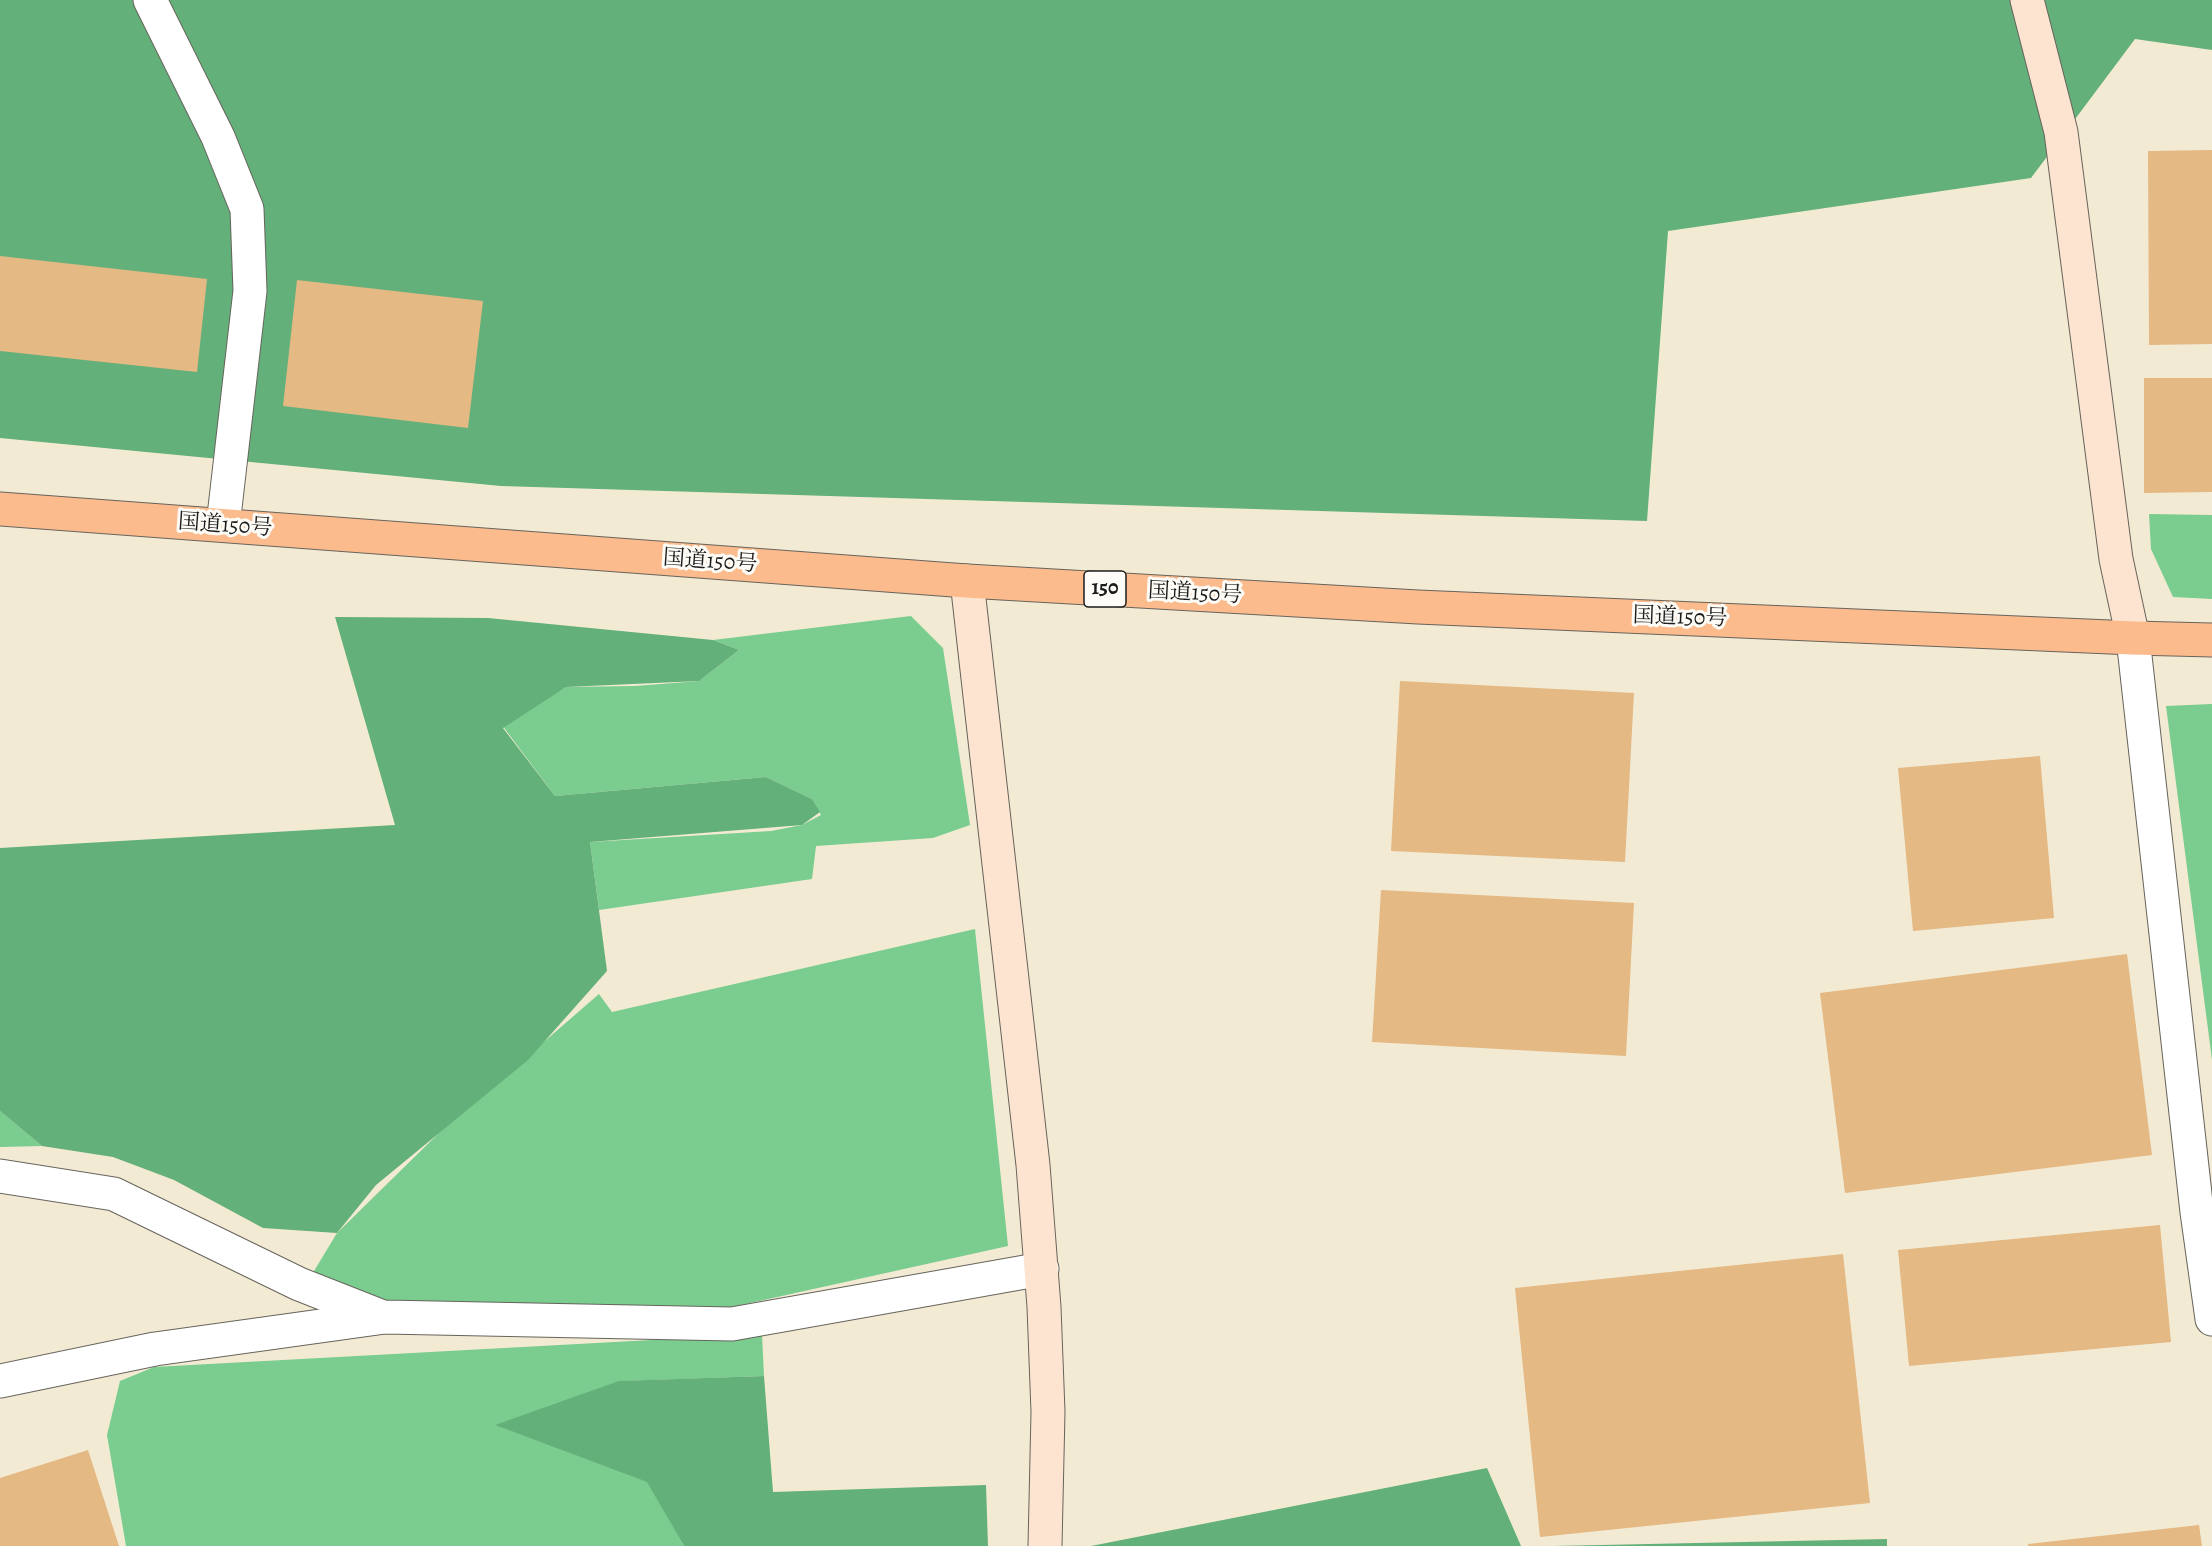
<!DOCTYPE html>
<html>
<head>
<meta charset="utf-8">
<style>
	body { margin:0 }
	canvas { display:block; background:#f3ead4 }
</style>
</head>
<body>
<canvas width="2212" height="1546"></canvas>
<script>
const g = document.querySelector('canvas').getContext('2d');
g.lineJoin = 'round';
function paint(path, color) { g.fillStyle = color; g.fill(path, 'evenodd'); }
function strokePath(path, color, width, dash) { g.strokeStyle = color; g.lineWidth = width; g.lineCap = dash ? 'butt' : 'round'; g.setLineDash(dash || []); g.stroke(path); }
function label(font, color, halo, rows, align = 'center') {
  g.font = font + ' Alegreya,"Noto Serif JP",serif'; g.lineWidth = 6; g.setLineDash([]); g.textBaseline = 'middle'; g.strokeStyle = halo; g.fillStyle = color; for (const [text, x, y, turn = 0] of rows) {
    g.save(); g.translate(x, y); g.rotate((+turn || 0) * Math.PI / 180); g.textAlign = isNaN(turn) ? turn : align; if (halo) g.strokeText(text, 0, 0); g.fillText(text, 0, 0); g.restore();
  }
}
paint(new Path2D(`
	M2149,514L2212,515V599L2173,597L2151,549Z
	M911,616L943,648L970,825L933,838L816,846L812,879L599,910L590,842L771,831L802,825L821,815L812,799L766,777L555,796L502,725L566,687L635,686L699,681L739,650L713,640Z
	M2212,704V1060L2166,706Z
	M975,929L1008,1246L705,1313L430,1311L308,1281L337,1233L440,1132L599,994L612,1012Z
	M0,1111L42,1146L0,1147Z
	M762,1334L764,1376L625,1381L496,1425L648,1482L684,1546H126L107,1435L120,1381L154,1367Z`), '#7acd8f');
paint(new Path2D(`
	M0,0H2212V50L2135,39L2031,178L1668,231L1647,521L501,486L0,438Z
	M335,617L488,618L713,640L739,650L699,681L566,687L503,728L555,796L766,777L812,799L820,812L802,825L590,842L607,971L528,1060L376,1185L337,1233L263,1228L174,1180L113,1157L42,1146L0,1111V848L395,825Z
	M764,1376L773,1492L986,1485L988,1546H684L647,1482L495,1425L619,1381Z
	M1487,1468L1521,1546H1091Z
	M1887,1539V1546H1549H1553Z`), '#63b07a');
paint(new Path2D(`
	M2212,150V344L2149,345L2148,151Z
	M0,256L207,279L197,372L0,351Z
	M297,280L483,301L468,428L283,406Z
	M2144,378H2212V492L2144,493Z
	M1400,681L1634,693L1625,862L1391,851Z
	M2040,756L2054,918L1913,931L1898,768Z
	M1381,890L1634,903L1626,1056L1372,1042Z
	M2127,954L2152,1155L1845,1193L1820,993Z
	M2160,1225L2171,1342L1909,1366L1898,1250Z
	M1843,1254L1870,1503L1540,1537L1515,1288Z
	M88,1450L119,1546H0V1478Z
	M2199,1525L2202,1546H2028V1544Z`), '#e4b984');
const street = new Path2D(`
	M150,0L218,137L247,209L250,291L223,525
	M2133,638L2197,1212L2212,1319
	M0,1176L114,1194L299,1284L383,1317
	M0,1381L155,1349L385,1317L732,1324L1042,1269`);
const secondary = new Path2D(`
	M2027,0L2061,132L2116,559L2133,638
	M967,581L1033,1165L1044,1307L1048,1412L1045,1546`);
const highway = new Path2D(`
	M0,509L967,581L1418,607L2133,638L2212,640`);
strokePath(street, '#67645c', 35);
strokePath(secondary, '#67645c', 35);
strokePath(highway, '#67645c', 35);
strokePath(street, '#fff', 33);
strokePath(secondary, '#fde4d1', 33);
strokePath(highway, '#fbbb8d', 33);
for (const [x, y, w] of [
	[1105,589,42]
]) { const box = new Path2D(); box.roundRect(x - w / 2, y - 18, w, 36, 4.5); g.fillStyle = '#fdfcf7'; g.fill(box); strokePath(box, '#1c1c1c', 1.5); }
label('bold 21px', '#1c1c1c', null, [
	["150",1105,589]
]);
label('22px', '#1c1c1c', '#fdfcf7', [
	["国道150号",225,526,4],
	["国道150号",710,562,4],
	["国道150号",1195,594,3],
	["国道150号",1680,618,2]
]);
</script>
</body>
</html>
